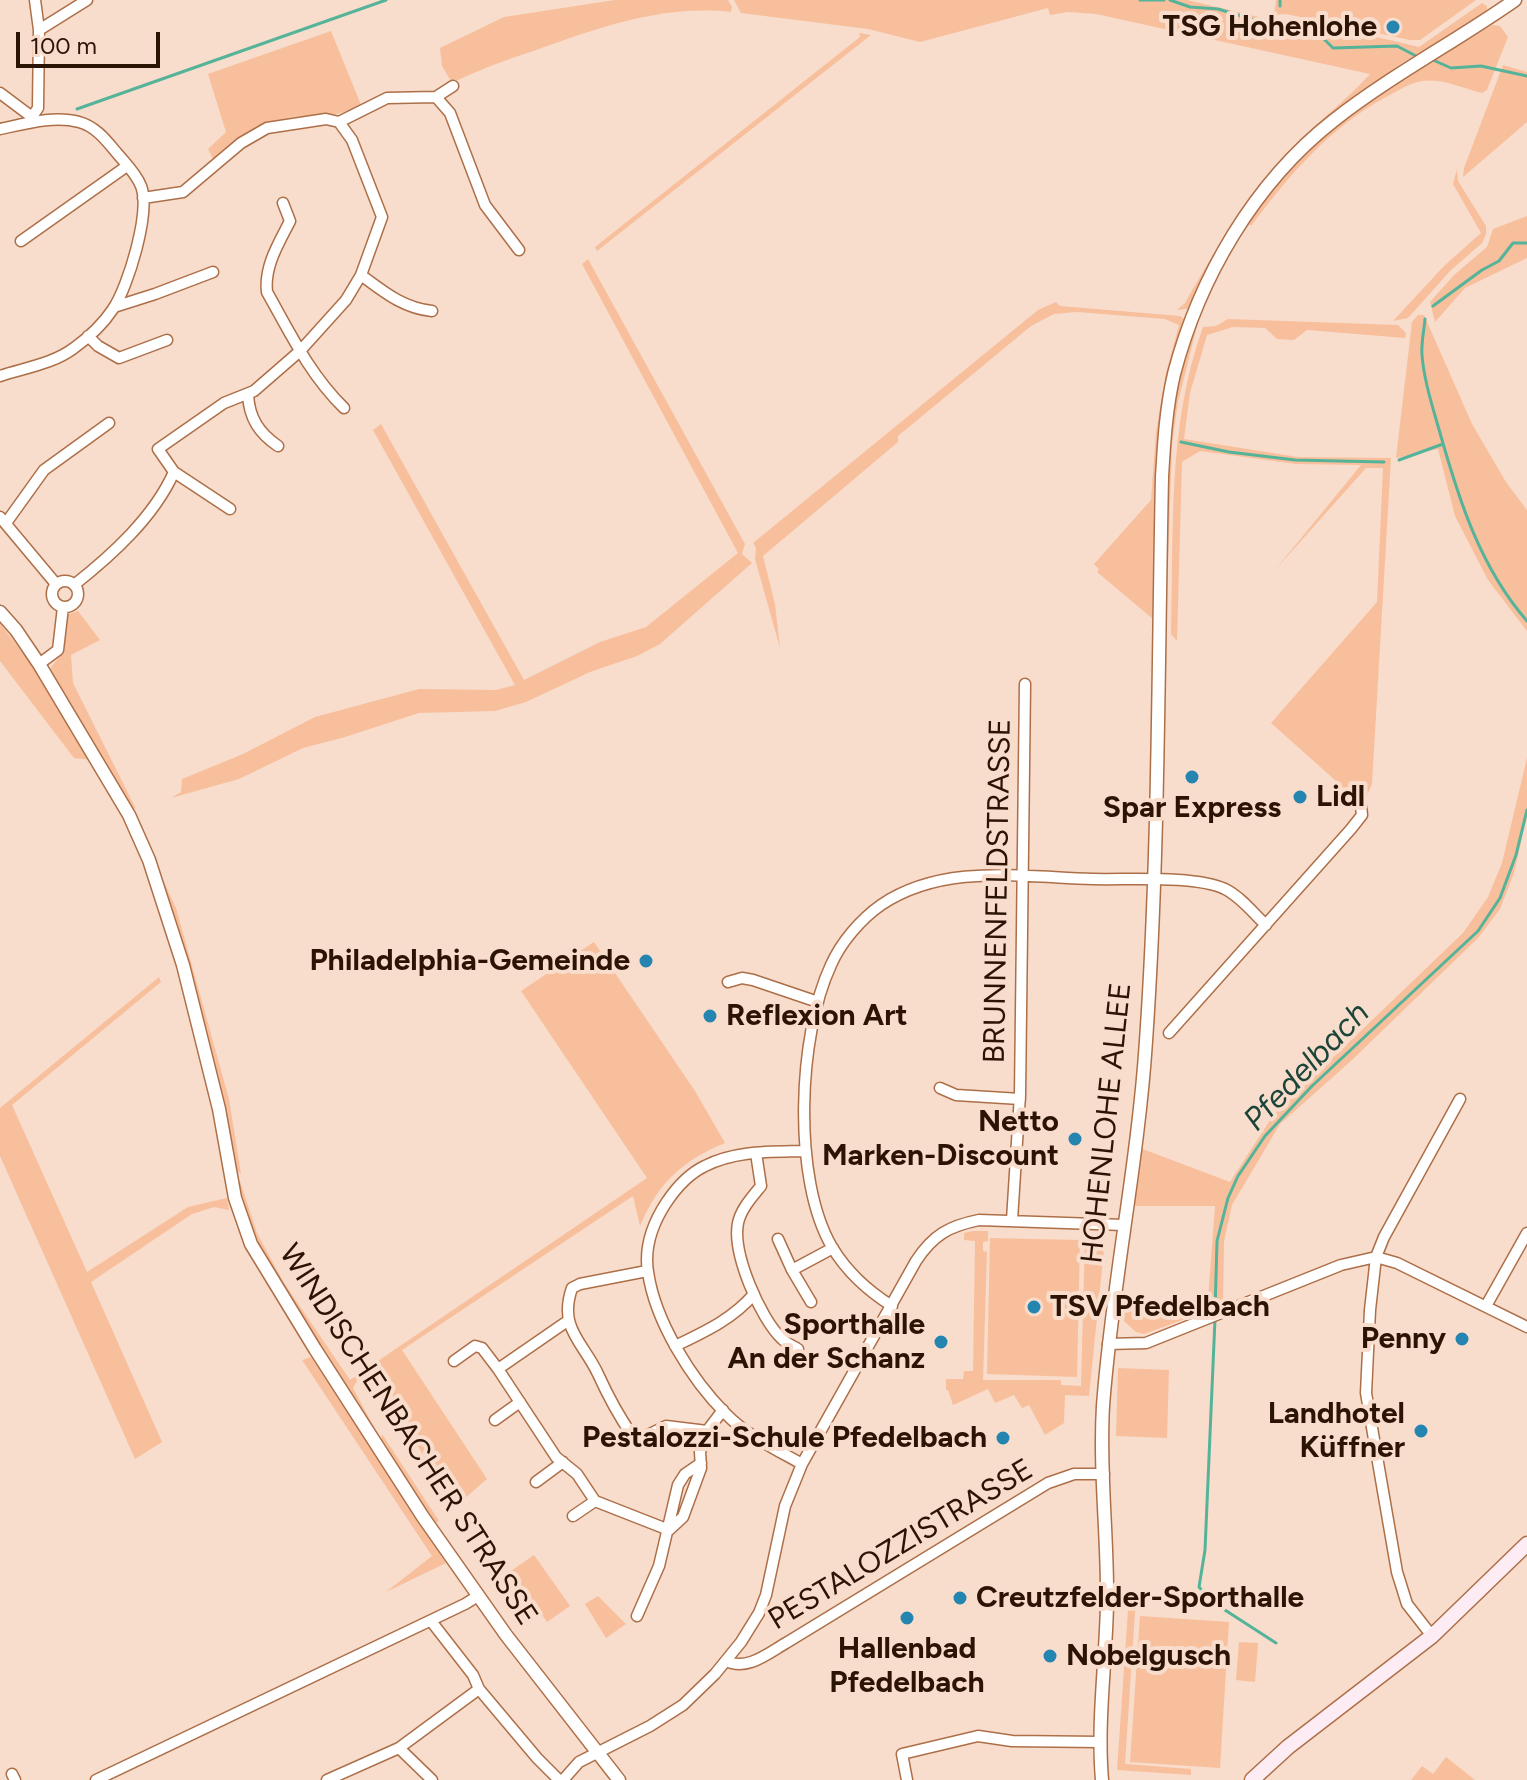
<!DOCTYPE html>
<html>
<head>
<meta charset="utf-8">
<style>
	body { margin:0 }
	#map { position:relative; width:1527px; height:1780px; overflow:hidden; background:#f8dccc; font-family:Figtree,sans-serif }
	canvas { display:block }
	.scale { position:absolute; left:16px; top:32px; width:144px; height:36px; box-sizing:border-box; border:4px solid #2c1404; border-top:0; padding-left:10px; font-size:24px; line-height:28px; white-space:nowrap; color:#2c1404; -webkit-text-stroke:6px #f8dccc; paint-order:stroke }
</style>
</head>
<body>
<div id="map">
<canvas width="1527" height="1780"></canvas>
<div class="scale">100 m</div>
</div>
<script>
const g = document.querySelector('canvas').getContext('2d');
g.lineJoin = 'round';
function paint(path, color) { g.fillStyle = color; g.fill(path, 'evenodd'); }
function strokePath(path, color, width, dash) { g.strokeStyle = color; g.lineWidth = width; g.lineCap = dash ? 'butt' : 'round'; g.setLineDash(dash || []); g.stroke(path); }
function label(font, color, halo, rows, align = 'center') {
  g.font = font + ' Figtree,sans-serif'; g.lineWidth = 8; g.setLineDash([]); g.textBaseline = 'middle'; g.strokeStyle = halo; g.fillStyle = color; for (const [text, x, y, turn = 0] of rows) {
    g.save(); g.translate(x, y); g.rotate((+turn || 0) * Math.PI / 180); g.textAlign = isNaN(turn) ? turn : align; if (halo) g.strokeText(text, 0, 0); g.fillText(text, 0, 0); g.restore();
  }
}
paint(new Path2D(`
	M615,0H728L732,7L731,12C667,5 610,24 550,45C516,57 484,67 452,83L442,66L440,48L504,17Z
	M734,0H1187L1272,20L1330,26L1419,47L1482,3L1487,6V12L1424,54L1420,52L1393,69L1395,72L1295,150L1192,308L1177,310L1185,303C1217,247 1249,192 1294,146C1318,121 1347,100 1370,74L1096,14L1068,12L1050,15L1048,8L920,42L868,29L741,13Z
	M1276,0H1476L1420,40H1410L1286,14L1274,15Z
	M1492,25L1500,26L1508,37L1487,90L1482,93C1463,88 1441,78 1422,81C1410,83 1399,90 1388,96C1331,126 1289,175 1251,226L1247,223C1273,188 1300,156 1333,128C1381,87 1439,58 1492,25Z
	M331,31L361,105C335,119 321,113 294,117C261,122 237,139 213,159L208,149L226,132L208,74Z
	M859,33L871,35L597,251L595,247L860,37Z
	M1503,65L1527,72V122L1463,177L1464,168Z
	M1457,169L1458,181L1486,226V234L1482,243L1450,271L1408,318L1393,321L1444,266L1481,233L1453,184Z
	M1527,216V258L1465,288L1435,322L1430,302L1454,275L1487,247L1493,229Z
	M588,259L745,544L742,554L752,563L660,644L637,656L590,672L526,702L495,711L419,713L345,737L303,748L239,779L171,798L181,792L182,779L243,754L315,717L419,689L496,690L515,685L373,430L381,424L524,680L600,642L646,627L738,553L582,264Z
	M1056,302L1060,306L1180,316L1186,321L1161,428L1153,619L1097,572L1099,569L1094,564L1151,500L1156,432L1166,373L1179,325L1165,319L1077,312L1054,314L1031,326L898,436V442L763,556L775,604L780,648L755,559L756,548L753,543L1038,310Z
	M1418,315H1424L1472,424L1506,482L1527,510V631L1488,580L1455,516L1438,449L1396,458L1412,322Z
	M1228,319L1398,325L1406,333L1405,338L1307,330L1294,340L1277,339L1265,328L1233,327L1207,335L1190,393L1184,439L1298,457L1391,458L1372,784L1367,795L1363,798L1354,797L1271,723L1377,602L1383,468H1366L1275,570L1361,465L1296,464L1200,451L1182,462L1177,641L1171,634C1174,529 1167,427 1203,327L1216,326Z
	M1197,326L1178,402L1172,445L1163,714L1170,429L1180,374L1195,327Z
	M78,611L100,640L71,655L73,683L136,809L128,805L51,675V667L62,654L66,615Z
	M0,623L33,667L91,760L74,758L0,661Z
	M1527,758V815L1514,873L1500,909L1478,938L1352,1060L1280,1124L1232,1205L1224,1241L1223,1305L1207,1312L1215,1206H1134L1140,1148L1230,1182L1274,1114L1463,933L1488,897L1502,863Z
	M153,858L176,908L229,1099L241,1174L234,1169C219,1064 190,958 153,858Z
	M594,942L695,1091L725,1143C683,1160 658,1183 640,1226L633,1196L402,1350L487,1479L456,1506L370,1372L363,1376L361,1373L353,1388L375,1429L371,1431L261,1255L248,1225L237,1185L240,1181L257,1233L284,1283L350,1380L647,1178L521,991Z
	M159,977L161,982L12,1105L87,1272L188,1207L227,1198L229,1210L214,1207L192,1214L91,1282L162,1442L135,1459L0,1156V1108Z
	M973,1231H988V1241L983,1242V1251L987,1252L983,1380H1061V1385L1081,1386L1085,1235L1103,1241L1104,1249L1089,1396L1065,1395L1064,1423L1045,1435L1029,1405L1022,1408L1014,1395L995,1403L988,1389L953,1405L948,1390H946V1379H963L964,1371H973L975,1241L964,1240V1233Z
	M990,1238L1080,1240L1077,1377L987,1374Z
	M1124,1301L1198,1307L1199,1314L1144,1334L1136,1332L1124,1321Z
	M311,1357L446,1563L386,1592L432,1556L302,1360Z
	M1118,1368L1169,1370L1167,1438L1116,1436Z
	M382,1434L439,1521L434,1525L381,1444Z
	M534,1555L570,1606L547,1622L511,1571Z
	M598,1596L626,1624L606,1638L585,1604Z
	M1129,1596L1136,1597L1125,1764L1191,1769V1775L1117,1770Z
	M1140,1616L1229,1622L1220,1768L1130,1762Z
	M1239,1642L1258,1643L1255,1682L1236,1680Z
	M1446,1757L1475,1780H1411L1422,1766L1433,1774Z`), '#f8bf9d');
strokePath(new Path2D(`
	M1140,0H1164
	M1170,0L1190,7L1218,9L1291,31H1316L1333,48L1397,46L1418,57
	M1280,6V0
	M1433,60L1451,68L1481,66L1527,76
	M77,109L386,0
	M1433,306L1482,270L1499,261L1513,243H1527
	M1425,319C1424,331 1421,343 1422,355C1424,381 1433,408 1440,433C1459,500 1480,567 1527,621
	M1181,442L1229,452L1295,460L1384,462
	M1399,460L1443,444
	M1215,1312L1217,1241L1228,1198L1238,1176L1265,1136L1312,1086L1478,931L1500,898L1516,855L1527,810
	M1215,1319L1205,1550L1199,1587L1211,1601L1276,1643`), '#55b399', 3);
const minor = new Path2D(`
	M35,0L39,30
	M0,93L32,117
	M436,97L450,113L485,205L519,250
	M33,122L32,117L38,108L39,30L87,0
	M0,129C24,124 54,115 79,122C95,126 106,140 116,152C125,163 136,173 141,186C151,212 128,287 113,309C103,324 88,338 74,348C53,364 24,368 0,376
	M143,198L183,192L241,143L267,128L326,119L339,122L387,98L436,97L453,86
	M283,203L290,221C279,243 264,266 267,292C290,333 310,375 344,408
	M21,241L127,166
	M361,275C384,292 403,308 432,311
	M114,307L155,294L213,272
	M88,336L98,346L119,358L167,340
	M248,394C249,418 259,433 278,446
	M174,472L230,509
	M0,517L56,584
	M6,523L44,470L109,423
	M52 594a13 13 0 1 1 26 0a13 13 0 1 1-26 0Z
	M74,585C112,555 154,517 174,472L158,449L224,403L254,391L300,351L346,300L361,275L382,217L352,140L339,122
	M39,664L58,650L63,607
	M728,982L742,978L753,980L818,1002
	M1169,1033L1351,829L1362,815L1361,806
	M940,1088L956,1095L1020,1099
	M756,1153L761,1186C752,1197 741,1209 738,1223C732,1253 760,1318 782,1339C786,1343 793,1346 798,1349
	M1012,1220L1020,1095L1025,684
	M778,1239L792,1270L833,1248
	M792,1270L811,1302
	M647,1271L580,1284L572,1288C558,1328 583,1342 598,1374C608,1396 618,1415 632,1435L644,1437L666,1426L707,1431
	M892,1306C868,1291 847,1272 832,1247C792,1179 798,1035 831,965C841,942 861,919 881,905C943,863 1022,877 1093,879C1127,880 1195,875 1225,889C1241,897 1253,913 1266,925
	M1486,1306L1527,1233
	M569,1320L498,1369L556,1457L577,1474L595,1501
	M1108,1344L1146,1343L1341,1265L1376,1257L1397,1263L1527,1327
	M675,1346C704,1332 733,1319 754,1294
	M454,1361L475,1346L482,1348L498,1369
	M495,1420L520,1402
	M802,1464C777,1450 746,1435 726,1414C691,1379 655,1321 648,1272C644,1247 653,1223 666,1203C676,1188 688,1174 705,1166C736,1150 772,1152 806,1151
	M536,1482L563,1462
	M573,1516L595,1501L669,1530
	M669,1530L683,1517L701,1468L700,1452L707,1431L723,1410
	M637,1616L659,1566L678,1485L685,1474L701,1463
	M431,1621L473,1675L479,1689L537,1758L559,1780
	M1432,1636L1407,1604L1397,1572L1366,1393L1370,1310L1376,1257L1384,1237L1460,1099
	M726,1661C747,1671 767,1654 786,1643L1048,1483L1074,1474H1104
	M399,1748L432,1780
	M12,1774L15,1780
	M96,1780L465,1604L478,1596
	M327,1780L399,1748L479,1689
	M563,1780L579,1762L650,1726L683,1705L715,1674L741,1642L759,1613L766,1595L785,1506L802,1464L916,1261C933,1235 949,1226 979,1220L1124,1225
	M907,1780L902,1754L978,1736L1012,1741L1099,1742`);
const tertiary = new Path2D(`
	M0,612L16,630L39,664L129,815L149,860L183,965L219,1109L235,1198L251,1244L315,1349L423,1517L506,1635L619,1780
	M1102,1780C1097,1721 1106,1662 1107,1603C1108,1538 1099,1471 1103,1406C1112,1284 1138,1164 1146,1041C1159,854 1158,665 1162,477C1164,443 1166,408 1174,374C1199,278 1254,183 1333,121C1390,76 1455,42 1515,0`);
const secondary = new Path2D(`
	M1252,1780L1288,1747L1432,1636L1527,1544`);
strokePath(minor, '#ad6f48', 13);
strokePath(tertiary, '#ad6f48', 15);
strokePath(secondary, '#ad6f48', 17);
strokePath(minor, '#fff', 10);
strokePath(tertiary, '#fff', 12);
strokePath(secondary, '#feecf4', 14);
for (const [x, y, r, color] of [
	[1393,27,8,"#2385b0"],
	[1192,777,8,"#2385b0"],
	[1300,797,8,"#2385b0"],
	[646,961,8,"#2385b0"],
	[710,1016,8,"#2385b0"],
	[1075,1139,8,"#2385b0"],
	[1034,1307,8,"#2385b0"],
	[1462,1339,8,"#2385b0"],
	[941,1342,8,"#2385b0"],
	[1421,1431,8,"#2385b0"],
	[1003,1438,8,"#2385b0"],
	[960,1598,8,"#2385b0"],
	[907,1618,8,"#2385b0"],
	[1050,1656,8,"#2385b0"]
]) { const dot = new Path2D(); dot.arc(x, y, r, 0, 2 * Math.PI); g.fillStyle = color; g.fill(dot); strokePath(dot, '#f8dccc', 3); }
label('bold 30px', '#2c1404', '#f8dccc', [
	["TSG Hohenlohe",1377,27],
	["Lidl",1316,797,"left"],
	["Spar Express",1192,808,"center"],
	["Philadelphia-Gemeinde",630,961],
	["Reflexion Art",726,1016,"left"],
	["Netto",1059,1122],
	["Marken-Discount",1059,1156],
	["TSV Pfedelbach",1050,1307,"left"],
	["Sporthalle",925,1325],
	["An der Schanz",925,1359],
	["Penny",1446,1339],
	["Landhotel",1405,1414],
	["Küffner",1405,1448],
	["Pestalozzi-Schule Pfedelbach",987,1438],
	["Creutzfelder-Sporthalle",976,1598,"left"],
	["Hallenbad",907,1649,"center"],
	["Pfedelbach",907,1683,"center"],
	["Nobelgusch",1066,1656,"left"]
], 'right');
label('30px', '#2c1404', '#f8dccc', [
	["BRUNNENFELDSTRASSE",998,891,-89],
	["HOHENLOHE ALLEE",1107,1123,-84],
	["WINDISCHENBACHER STRASSE",408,1435,57],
	["PESTALOZZISTRASSE",901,1545,-31]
]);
label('italic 32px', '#1b4539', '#f8dccc', [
	["Pfedelbach",1307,1067,-46]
]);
</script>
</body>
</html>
